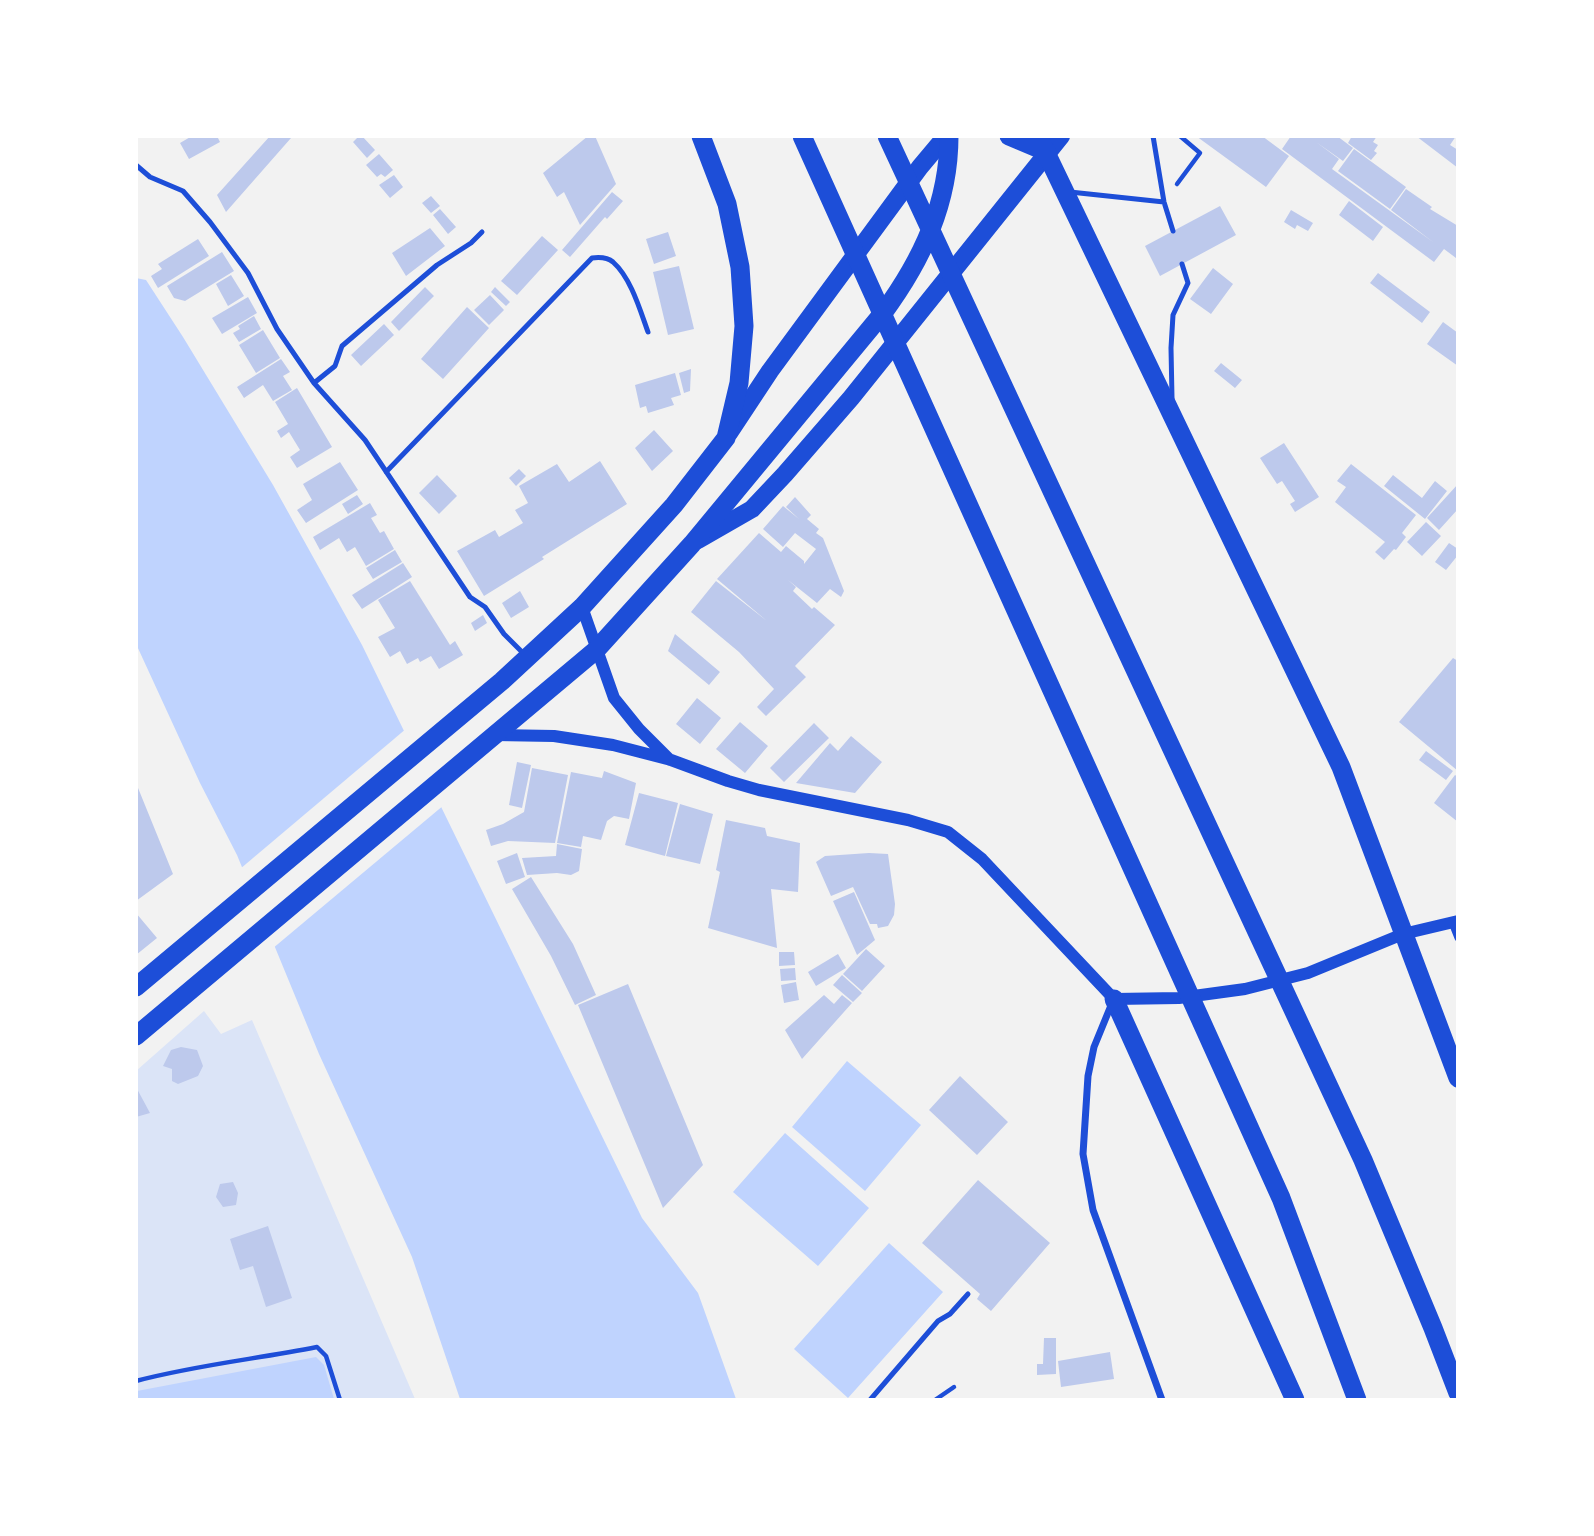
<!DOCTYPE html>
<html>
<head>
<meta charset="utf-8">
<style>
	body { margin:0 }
	#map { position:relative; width:1594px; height:1536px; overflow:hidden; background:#f2f2f2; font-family:Bitter,serif }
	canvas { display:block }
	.frame { position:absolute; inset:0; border:138px solid #fff; pointer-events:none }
</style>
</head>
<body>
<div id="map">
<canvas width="1594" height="1536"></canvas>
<div class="frame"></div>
</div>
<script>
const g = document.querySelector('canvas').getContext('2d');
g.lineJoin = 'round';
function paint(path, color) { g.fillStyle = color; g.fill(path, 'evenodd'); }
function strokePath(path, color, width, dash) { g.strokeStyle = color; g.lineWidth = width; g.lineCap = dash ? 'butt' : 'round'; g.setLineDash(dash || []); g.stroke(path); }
paint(new Path2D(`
	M204,1011L221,1034L252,1020L415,1399H137L136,1071Z`), '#dbe4f7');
paint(new Path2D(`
	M136,278L146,280L183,337L273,485L362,645L642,1218L698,1293L736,1399H460L412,1257L319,1054L237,855L200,783L137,646Z
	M847,1061L921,1125L865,1191L792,1127Z
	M785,1133L869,1208L818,1266L733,1192Z
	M889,1243L943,1292L848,1398L794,1349Z
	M316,1357L324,1365L334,1399H137V1391Z`), '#bfd3fe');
paint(new Path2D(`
	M407,728L444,805L272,949L240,869Z`), '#f2f2f2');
paint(new Path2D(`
	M192,136H217L220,142L189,159L180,143Z
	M270,136H289L291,138L226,212L217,195Z
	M359,136H362L375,150L367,158L353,142Z
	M588,136H595L616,184L580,225L564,192L557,197L543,173Z
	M1196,136H1262L1289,156L1266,187Z
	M1291,136H1337L1353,148L1343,161L1316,142L1339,159L1332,169L1433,242L1391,210L1406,189L1432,207L1430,209L1458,226L1456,258L1444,249L1434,262L1364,210L1282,149Z
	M1352,136H1377L1373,142L1378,145L1374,151L1377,153L1371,160L1348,143Z
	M1416,136H1456L1450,145L1458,150V168Z
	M1354,149L1406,187L1390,209L1338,171Z
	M379,154L393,170L385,177L381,174L377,177L366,165Z
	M394,175L403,187L390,198L379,185Z
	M612,192L623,201L607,219L605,217L570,257L562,250Z
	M431,196L440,206L431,213L422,203Z
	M1349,201L1383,227L1373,241L1339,215Z
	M1220,206L1236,235L1160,276L1145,246Z
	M440,209L456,227L448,234L433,215Z
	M1291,210L1313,223L1308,231L1297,225L1295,229L1284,222Z
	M430,228L445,246L406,276L392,253Z
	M668,232L676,256L654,264L646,239Z
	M542,236L558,250L517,295L501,281Z
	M198,239L209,256L158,288L151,276L162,269L158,264Z
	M222,252L234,271L185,301L174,298L167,286Z
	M679,266L694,329L668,335L653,272Z
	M1213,268L1233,284L1211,314L1190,299Z
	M1378,273L1430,312L1422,323L1370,283Z
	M231,275L244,296L228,306L216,284Z
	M425,287L434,296L399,331L391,322Z
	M495,287L510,302L506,306L491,292Z
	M490,295L504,310L489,325L474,310Z
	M248,297L257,313L222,334L212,318Z
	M467,307L489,328L443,379L421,359Z
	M254,316L261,329L239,342L233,333L240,329L238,326Z
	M1443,322L1458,333V366L1427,344Z
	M384,324L394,335L361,366L351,355Z
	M263,330L280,358L256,373L239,345Z
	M281,359L290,372L283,376L292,390L273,401L263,385L244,398L237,387Z
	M1221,363L1242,380L1235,388L1214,371Z
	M691,369L690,391L684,393L679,373Z
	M675,373L681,395L671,398L674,405L648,413L646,406L640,408L635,385Z
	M297,388L332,447L297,468L290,457L300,450L289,432L281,438L277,431L288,424L275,402Z
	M654,430L673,451L652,471L635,448Z
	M1284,443L1319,497L1295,512L1290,504L1295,501L1282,481L1277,484L1260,458Z
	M600,461L627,504L542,557L544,559L484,596L457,551L495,530L499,537L523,523L515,510L528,503L519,486L557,464L569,482Z
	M340,462L358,490L306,523L297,510L312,500L303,484Z
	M1351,464L1416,515L1402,533L1406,537L1396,550L1394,549L1384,560L1375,552L1385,542L1335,502L1346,487L1337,481Z
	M519,469L526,476L516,486L509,478Z
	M437,475L457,496L439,514L419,493Z
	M1393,475L1422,498L1435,481L1447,491L1425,519L1384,486Z
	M1458,484V509L1439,530L1427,518Z
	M357,495L363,504L348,514L342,504Z
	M795,497L811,515L807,519L819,529L816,533L823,538L844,591L841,597L830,589L817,603L788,580L796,587L793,591L812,609L814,607L835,625L795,666L806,677L766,716L757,707L774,689L739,652L691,612L716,581L767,621L717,579L759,533L781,552L786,546L804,561V564L816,549L795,533L783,547L763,529L783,506L799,519L786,507Z
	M370,503L377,515L371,518L380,533L384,531L394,549L366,566L355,547L347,552L339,538L320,550L313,537Z
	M1426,522L1441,536L1422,556L1407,542Z
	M1449,543L1458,549V555L1446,570L1435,562Z
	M395,550L402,562L373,579L366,568Z
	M403,563L412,577L362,609L352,595Z
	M410,581L450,645L455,641L463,655L439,669L431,656L420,662L418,658L407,664L400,651L390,657L378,637L395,628L378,600Z
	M520,591L529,607L511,618L502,603Z
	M483,615L487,623L475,631L471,623Z
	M675,634L720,672L709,685L668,651Z
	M1453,658L1458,661V771L1399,722Z
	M697,698L721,718L700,744L676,724Z
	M740,722L768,746L745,773L716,749Z
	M814,723L829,738L784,782L770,768Z
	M851,736L882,762L855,793L796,783L830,743L838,751Z
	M1426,751L1453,771L1446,780L1419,760Z
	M517,762L531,765L522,808L509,805Z
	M532,768L568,775L555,843L508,841L491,846L486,830L503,824L524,812Z
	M604,771L636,783L629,819L614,816L607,821L601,840L583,836L581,847L557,843L571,772L602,778Z
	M1455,775L1458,777V822L1434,803Z
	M136,783L173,874L136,901Z
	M639,793L678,803L665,856L625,845Z
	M680,804L713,814L700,864L666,856Z
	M726,820L765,828L767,836L800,843L798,892L771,889L777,948L708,928L720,872L716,870Z
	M557,844L582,849L579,871L571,875L557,873L527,875L522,858L556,856Z
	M517,853L525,877L506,884L497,861Z
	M869,853L888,854L895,904L894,915L888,926L878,928L877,924H870L853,887L831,896L816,862L825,856Z
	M531,877L573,944L596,995L575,1005L551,956L512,889Z
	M854,892L875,940L857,955L833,901Z
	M136,913L157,938L136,955Z
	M866,949L885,966L862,991L843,974Z
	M779,952H794L795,965L779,966Z
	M838,954L846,968L816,986L808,972Z
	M795,968L796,980L781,981L780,969Z
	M842,975L862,993L853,1002L833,985Z
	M796,982L799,1000L784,1003L781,985Z
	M628,984L703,1165L663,1208L578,1005Z
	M824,995L834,1004L842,995L852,1003L802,1059L785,1030Z
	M181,1047L197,1050L203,1066L198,1076L178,1084L172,1081V1069L163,1066L171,1050Z
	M960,1076L1008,1122L977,1155L929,1110Z
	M136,1087L150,1113L136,1117Z
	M978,1180L1050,1243L991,1311L977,1299L980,1294L922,1243Z
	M233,1182L238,1193L236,1205L223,1207L216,1197L220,1184Z
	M268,1226L292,1298L266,1307L253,1266L240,1270L230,1239Z
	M1044,1338H1056V1374L1037,1375V1364H1043Z
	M1110,1352L1114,1379L1061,1387L1058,1361Z`), '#bdc9ec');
strokePath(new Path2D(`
	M1177,184L1200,153L1180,136
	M136,1381C196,1365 257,1359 317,1347L326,1356L340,1400
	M935,1400L954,1387`), '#1d4ed8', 4.5);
strokePath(new Path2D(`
	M1153,136L1164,202L1173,231
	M136,165L150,177L183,191L210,222L248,273L277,329L314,383L365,440L470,597L485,607L504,634L525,655
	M1070,192L1164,202
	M314,383L335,366L342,346L437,265L471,243L482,232
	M1172,398L1171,348L1173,315L1188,283L1182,264
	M386,472L592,258C600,257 607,257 613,262C631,278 640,310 648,332
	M870,1400L938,1321L950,1314L968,1294`), '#1d4ed8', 5);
strokePath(new Path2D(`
	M1452,923L1458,938
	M1112,1003L1094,1047L1088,1076L1083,1154L1093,1210L1162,1400`), '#1d4ed8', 7);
strokePath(new Path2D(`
	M582,607L614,698L639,729L670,760
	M495,735L554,736L613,745L671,760L728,781L759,790L908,820L948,832L982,859L1114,999L1179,998L1245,989L1308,973L1403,934L1458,921`), '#1d4ed8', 12);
strokePath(new Path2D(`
	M729,433L770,371L920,167L946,136
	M698,540L752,509L785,474L851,398L1061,136`), '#1d4ed8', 18);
strokePath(new Path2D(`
	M802,136L1281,1198L1357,1400
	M887,136L1363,1160L1433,1328L1458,1393
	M1009,136L1047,152
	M1038,136L1341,767L1458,1078
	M136,987L502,681L582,607L674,505L726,438L739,383L744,326L740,267L727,204L701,136
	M1114,999L1295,1400
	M136,1036L596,650L692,544L883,313C922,260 949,203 949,136`), '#1d4ed8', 19);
</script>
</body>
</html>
